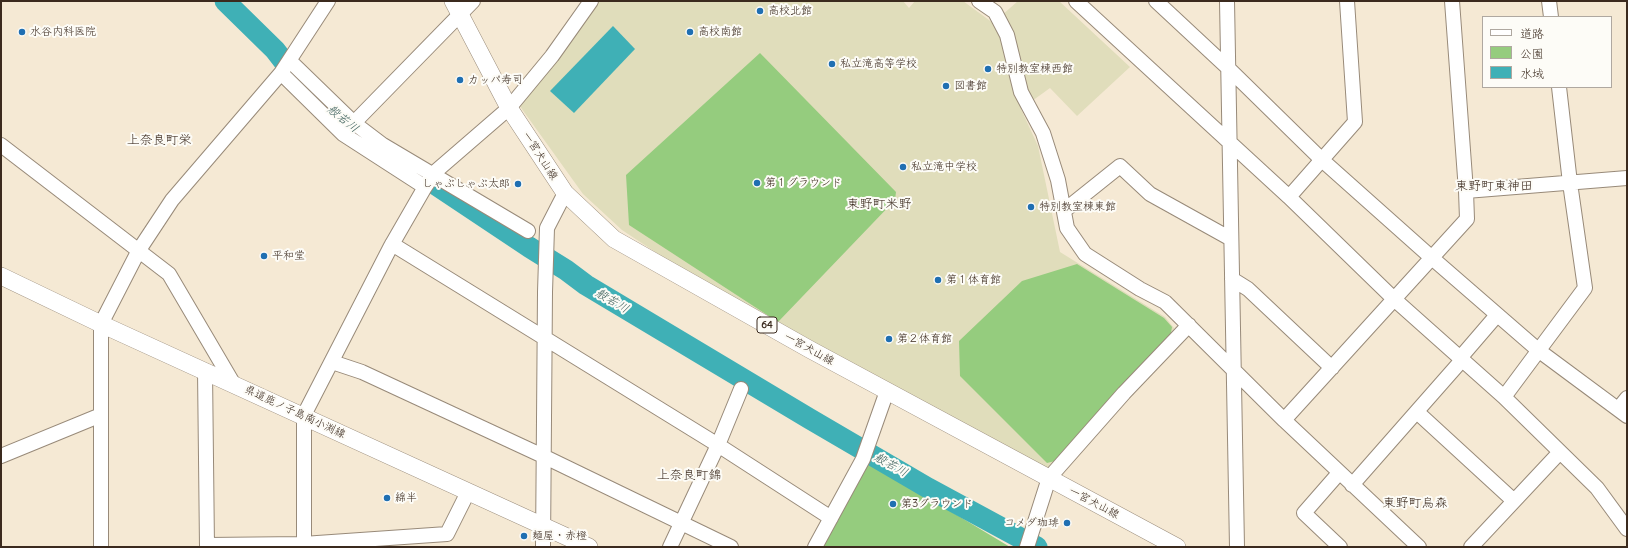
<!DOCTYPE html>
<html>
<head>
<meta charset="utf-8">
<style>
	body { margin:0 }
	#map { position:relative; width:1628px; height:548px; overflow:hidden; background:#f5e9d4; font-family:Delius,"Klee One",sans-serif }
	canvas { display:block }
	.frame { position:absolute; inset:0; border:2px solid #3b2a1e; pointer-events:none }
	.legend { position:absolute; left:1482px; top:16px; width:130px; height:72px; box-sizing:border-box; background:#fdfcf7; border:1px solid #afa8a0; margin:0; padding:5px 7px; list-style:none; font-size:12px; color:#3b2a1e }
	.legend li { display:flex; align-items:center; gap:8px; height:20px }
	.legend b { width:20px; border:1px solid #afa8a0 }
</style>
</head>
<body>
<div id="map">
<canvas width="1628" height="548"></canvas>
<div class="frame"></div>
<ul class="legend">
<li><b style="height:5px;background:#fff"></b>道路</li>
<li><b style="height:11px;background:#95cc7e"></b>公園</li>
<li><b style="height:11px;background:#3fb0b6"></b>水域</li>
</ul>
</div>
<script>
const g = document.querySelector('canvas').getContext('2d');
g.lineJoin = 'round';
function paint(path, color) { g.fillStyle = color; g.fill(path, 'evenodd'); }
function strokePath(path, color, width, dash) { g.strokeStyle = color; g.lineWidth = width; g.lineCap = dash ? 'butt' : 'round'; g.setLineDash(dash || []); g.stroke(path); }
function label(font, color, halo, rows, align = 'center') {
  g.font = font + ' Delius,"Klee One",sans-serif'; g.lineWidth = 4; g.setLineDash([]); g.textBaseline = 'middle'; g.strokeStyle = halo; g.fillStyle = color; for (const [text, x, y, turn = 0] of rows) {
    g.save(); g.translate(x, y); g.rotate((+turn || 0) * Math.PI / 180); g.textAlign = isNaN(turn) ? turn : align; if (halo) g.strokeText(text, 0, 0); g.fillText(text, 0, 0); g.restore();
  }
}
paint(new Path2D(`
	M593,1H903L909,8L915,1H963L993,23L1018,1H1059L1130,67L1077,116L1050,88L1021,109L1038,146L1060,252L1165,317L1174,328L1173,333L1046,471L681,269L622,230L583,194L519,105Z`), '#e0ddbb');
paint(new Path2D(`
	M760,53L896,192L895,200L778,322L629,225L626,175Z
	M1077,264L1164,318L1172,327L1171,333L1059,460L1047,463L960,376L959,341L1022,281Z
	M869,462L1010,547H822Z`), '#95cc7e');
paint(new Path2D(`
	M613,26L635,49L574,113L550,91Z`), '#3fb0b6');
strokePath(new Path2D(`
	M225,1L275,50L295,76L339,118
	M412,169L529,247L566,270L586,285L810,419L928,488L1037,547`), '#3fb0b6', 21);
const minor = new Path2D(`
	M979,1L995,12L1007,35L1021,92L1043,133L1058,180L1067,228L1085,254L1140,289L1165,302L1284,420L1419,547
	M1076,1L1289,197L1394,299L1504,397L1597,488L1627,529
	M1156,1L1228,68L1322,160L1432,258L1538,350L1627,416
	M1227,1L1237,547
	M1549,1L1551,17
	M290,61L354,123L383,145L528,231
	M281,73L343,134L425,187
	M343,134L473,1
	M1,145L169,274L233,383
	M1466,191L1627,178
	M1289,197L1355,122L1347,1
	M1065,210L1120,166L1150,194L1231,239
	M392,244L718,445L831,518
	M1232,279L1248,289L1332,368
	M1460,358L1497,315
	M332,362L362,372L543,456L731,547
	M205,371L207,547
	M1504,397L1585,288L1570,183L1559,87
	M1619,408L1627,398
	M1417,412L1514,501
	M1284,420L1467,219L1466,191L1452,1
	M1,456L101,415
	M1339,473L1304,513L1340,547
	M1352,485L1462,360
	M207,545L303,544L447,534L468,492
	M101,547V324L139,250L172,200L281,73L328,1
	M304,547V415L391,246L425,187L435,172L509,108L552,56L591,1
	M543,547L545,292L547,228L565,193
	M670,547L718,445L741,389
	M815,547L863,459L887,391
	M1027,547L1049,478L1124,393L1189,325
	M1471,547L1560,452`);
const major = new Path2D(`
	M453,1L509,108L565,193L614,239L809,349L1177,547
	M1,276L101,324L589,547`);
strokePath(minor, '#988a79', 16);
strokePath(major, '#988a79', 18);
strokePath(minor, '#fff', 14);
strokePath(major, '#fff', 17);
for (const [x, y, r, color] of [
	[760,11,4,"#1f6fb2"],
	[22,32,4,"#1f6fb2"],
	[690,32,4,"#1f6fb2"],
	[832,64,4,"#1f6fb2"],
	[988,69,4,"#1f6fb2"],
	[460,80,4,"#1f6fb2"],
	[946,86,4,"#1f6fb2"],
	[903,167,4,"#1f6fb2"],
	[757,183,4,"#1f6fb2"],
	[518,184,4,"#1f6fb2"],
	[1031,207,4,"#1f6fb2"],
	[264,256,4,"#1f6fb2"],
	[938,280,4,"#1f6fb2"],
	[889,339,4,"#1f6fb2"],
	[387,498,4,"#1f6fb2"],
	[893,504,4,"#1f6fb2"],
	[1067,523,4,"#1f6fb2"],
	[524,536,4,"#1f6fb2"]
]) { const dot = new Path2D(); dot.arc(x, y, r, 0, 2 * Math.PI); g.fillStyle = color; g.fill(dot); strokePath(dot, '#fdfcf7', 1.5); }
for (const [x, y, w] of [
	[767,325,20]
]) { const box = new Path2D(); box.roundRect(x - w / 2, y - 8, w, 16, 3); g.fillStyle = '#fdfcf7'; g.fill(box); strokePath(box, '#3b2a1e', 1); }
label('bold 10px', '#3b2a1e', null, [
	["64",767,325]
]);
label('11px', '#3b2a1e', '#fdfcf7', [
	["高校北館",768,11],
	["水谷内科医院",30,32],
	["高校南館",698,32],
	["私立滝高等学校",840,64],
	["特別教室棟西館",996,69],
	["カッパ寿司",468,80],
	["図書館",954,86],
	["私立滝中学校",911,167],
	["第１グラウンド",765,183],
	["しゃぶしゃぶ太郎",510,184,"right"],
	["特別教室棟東館",1039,207],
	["平和堂",272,256],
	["第１体育館",946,280],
	["第２体育館",897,339],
	["綿半",395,498],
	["第3グラウンド",901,504],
	["コメダ珈琲",1059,523,"right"],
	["麺屋・赤橙",532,536]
], 'left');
label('11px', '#3b2a1e', '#fdfcf7', [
	["一宮犬山線",540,156,57],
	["一宮犬山線",809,349,29],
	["県道鹿ノ子島南小渕線",295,412,25],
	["一宮犬山線",1094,503,28]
]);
label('italic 12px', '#3d605b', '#fdfcf7', [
	["般若川",343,119,39],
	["般若川",612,301,31],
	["般若川",891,465,29]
]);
label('13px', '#3b2a1e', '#fdfcf7', [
	["上奈良町栄",159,140],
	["東野町東神田",1494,186],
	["東野町米野",879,204],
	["上奈良町錦",689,475],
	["東野町烏森",1415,503]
]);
</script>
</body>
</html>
